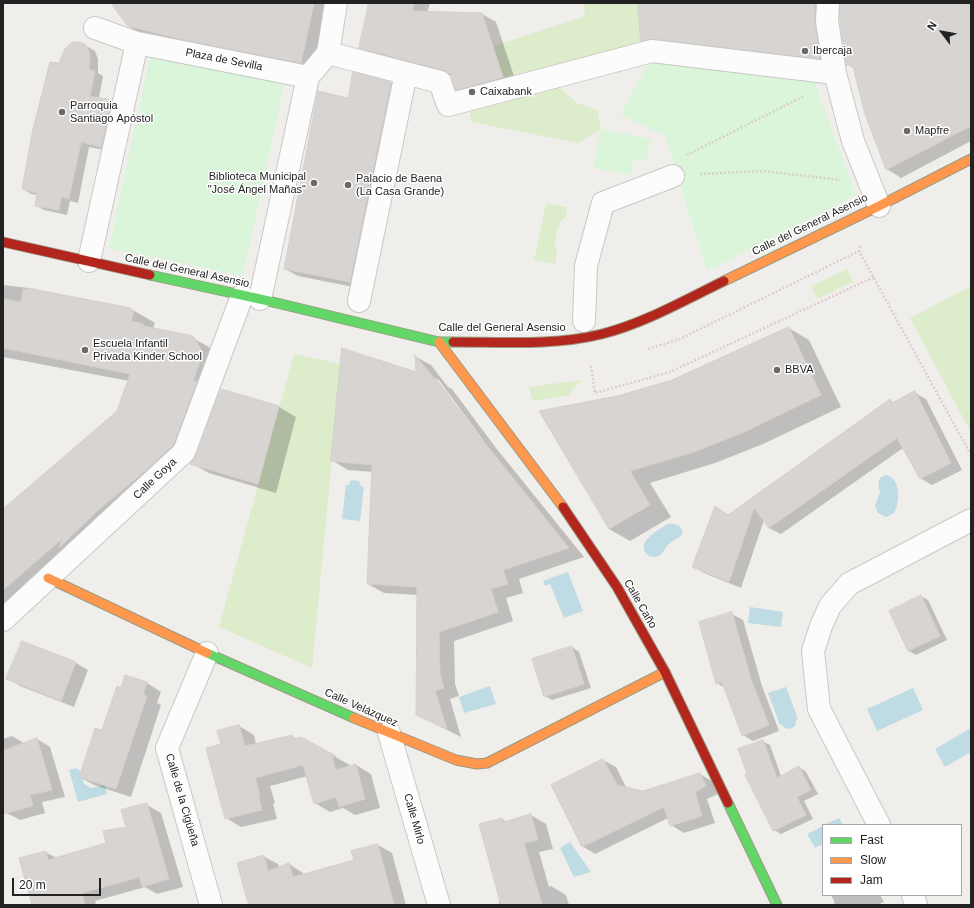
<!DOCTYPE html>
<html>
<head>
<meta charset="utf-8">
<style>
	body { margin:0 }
	#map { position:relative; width:974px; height:908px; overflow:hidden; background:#f0eeeb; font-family:Arial,sans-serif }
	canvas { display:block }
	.frame { position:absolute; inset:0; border:4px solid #222; pointer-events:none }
	.legend { position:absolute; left:822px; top:824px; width:140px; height:72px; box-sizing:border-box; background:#fff; border:1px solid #a7a7a7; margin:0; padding:5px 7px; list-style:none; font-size:12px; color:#222 }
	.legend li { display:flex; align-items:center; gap:8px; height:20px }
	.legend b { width:20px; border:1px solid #a7a7a7 }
	.north { position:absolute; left:922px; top:12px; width:40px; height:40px; -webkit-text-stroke:3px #fff; paint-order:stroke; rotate:302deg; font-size:11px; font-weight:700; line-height:16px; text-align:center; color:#222 }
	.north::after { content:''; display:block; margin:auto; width:14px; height:18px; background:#222; clip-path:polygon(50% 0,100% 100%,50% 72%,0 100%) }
	.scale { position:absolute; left:12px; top:878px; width:89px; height:18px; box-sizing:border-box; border:2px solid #222; border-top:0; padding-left:5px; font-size:12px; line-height:14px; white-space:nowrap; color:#222; -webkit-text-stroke:3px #fff; paint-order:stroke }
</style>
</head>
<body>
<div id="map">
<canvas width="974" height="908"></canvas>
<div class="frame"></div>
<ul class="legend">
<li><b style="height:5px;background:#63d668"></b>Fast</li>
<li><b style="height:5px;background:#ff974d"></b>Slow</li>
<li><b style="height:5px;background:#b3261e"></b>Jam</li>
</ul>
<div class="north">N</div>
<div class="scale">20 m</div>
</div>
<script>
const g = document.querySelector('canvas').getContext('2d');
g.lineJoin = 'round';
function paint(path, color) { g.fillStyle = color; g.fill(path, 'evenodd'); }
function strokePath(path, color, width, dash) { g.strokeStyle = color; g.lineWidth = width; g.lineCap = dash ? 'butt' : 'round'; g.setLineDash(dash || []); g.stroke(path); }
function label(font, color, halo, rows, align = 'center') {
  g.font = font + ' Arial,sans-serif'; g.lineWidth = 3; g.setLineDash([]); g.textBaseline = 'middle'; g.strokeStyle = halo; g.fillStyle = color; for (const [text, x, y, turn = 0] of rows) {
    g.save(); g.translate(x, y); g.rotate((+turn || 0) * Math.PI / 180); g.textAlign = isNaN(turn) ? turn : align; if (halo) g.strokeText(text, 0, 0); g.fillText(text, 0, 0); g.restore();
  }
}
paint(new Path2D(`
	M583,3H638L641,42L505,82L493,46L585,16Z
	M559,87L577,103L597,110L601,129L578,143L471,122L470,112Z
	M546,203L567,207L566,216L560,222L557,231L555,243L557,254L555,264L534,260Z
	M847,269L853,282L817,299L811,286Z
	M971,286V433L910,318Z
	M294,354L341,364L312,668L219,627Z
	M581,380L580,383L573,388L570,395L533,401L529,387Z`), '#ddeccb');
paint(new Path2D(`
	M151,52L285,81L243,276L109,248Z
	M653,56L812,75L856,195L707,271L665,136L620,114Z
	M601,129L651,139L646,161L634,158L630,175L593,168Z`), '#daf5da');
paint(new Path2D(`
	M886,475C901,478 900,503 894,513L886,517L878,513L875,506L880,492L878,482L881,477Z
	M353,480L359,481L361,486L364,487L360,521L342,519L346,485H349L350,481Z
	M668,524C675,523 682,525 683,533C679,539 675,538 670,543C661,550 664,560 649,556C633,543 658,530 668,524Z
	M568,572L583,611L564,618L550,584L545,586L543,581Z
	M750,607L783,612L781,627L748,623Z
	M490,686L496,704L464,713L459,697Z
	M786,687L798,719L796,720L795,726L790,729L785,728L782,725H780L768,693Z
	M913,688L923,710L877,731L867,709Z
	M971,728V752L945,767L935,749Z
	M77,768L80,771L84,784L91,788L105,785L107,794L78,802L69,770Z
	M839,818L843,825H824Z
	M823,826V844L815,848L807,834Z
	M570,842L591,872L574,877L560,848Z`), '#bfdbe3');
paint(new Path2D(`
	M117,3H335L320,73L147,37L127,25L116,9Z
	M370,3H430L427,13L482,14L496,22L517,85L471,97L457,89L452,76L374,56L360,48Z
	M639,3H833L834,66L656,49L642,40Z
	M841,3H971V141L901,178L887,169L854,68L847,64Z
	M86,46L95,51L98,59V73L103,76L99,98L111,101L120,105L110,151L89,147L78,203L70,201L67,215L44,210L36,205L38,195L31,194L23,189L59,65Z
	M353,74L391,83L404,91L363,289L298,276L285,269L348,99Z
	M3,285L36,289L40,292L131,309L152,321L155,323L153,329L193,338L214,350L217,395L194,457L166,482L3,618V509L117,412L129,381L3,357Z
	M789,328L809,340L841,407L763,444L715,463L650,483L671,517L630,541L609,529L618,397L672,381Z
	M416,357L431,365L448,387L452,389L496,448L584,557L519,579L523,593L506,598L513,621L454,641L455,684L459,696L450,699L461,737L433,723L417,714L418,595L384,593L368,584L373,472L348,470L333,461L417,374ZM435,379H438L484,441L483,443Z
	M221,391L279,407L296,417L276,493L209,473L191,463L197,457Z
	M915,393L926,399L962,470L932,485L920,478L903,448L781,534L769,528L764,520L741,588L704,573L693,567L729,515L890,400L894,403Z
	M921,596L928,600L947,640L916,655L909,651L890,611Z
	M732,614L743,620L762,686L779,731L753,741L743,735L725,688L717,683Z
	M572,647L579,652L591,688L552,700L545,696Z
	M76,663L88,670L74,707L20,686L8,678Z
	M126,676L147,683L161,692L157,703L161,705L131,797L94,785L80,777L122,689Z
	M239,726L254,735L256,744L292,736L297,739L301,738L350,765L347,766L348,768L356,765L371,774L380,808L355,815L343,808L330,812L315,803L308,776L270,786L275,803L273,804L277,819L241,827L226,818L222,745Z
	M12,736L25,744L37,739L50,747L65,797L42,802L45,813L20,820L7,813L3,798V739Z
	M762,741L770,745L781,776L799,767L806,772L818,794L804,801L813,819L781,834L774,830L749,774Z
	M603,760L616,767L627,789L643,792L700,774L713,782L718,794L707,799L715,823L684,833L671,825L668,818L595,854L582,846Z
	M147,805L161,813L183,887L157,894L145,887L95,901L96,905H33L45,852L57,858L108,844L127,827Z
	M531,815L546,824L553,849L539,852L549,887L551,886L566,895L569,905H499V901L501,900L502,819L507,822Z
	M378,845L392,853L406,905H250L238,863L263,856L278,864L279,868L289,864L303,873L304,875L355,861Z
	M831,895H880L884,902L877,905H831L835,903Z`), '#0003');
const building = new Path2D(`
	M111,3H314L301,63L180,39L128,26Z
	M369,3H414L412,11L482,13L503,77L456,90L451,74L443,70L359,48Z
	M638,3H815V23L820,59L653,39L641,41Z
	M840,3H971V126L886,170L864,111L853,66L846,65L840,20Z
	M75,42H79L86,45L90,54L89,69L95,71L90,96L112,100L101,147L81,142L69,199L61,197L59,210L35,206L37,193L22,189L33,129L50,62L59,63L65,49L71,43Z
	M353,72L391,82L350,282L284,269L318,91L348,98Z
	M27,288L131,308V310H134L131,321L143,324V326L189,335L194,337L202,352L200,357L201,359L193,381L197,382L173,445L146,470L97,511L59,548L62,539L3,590V509L117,411L130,374L3,348V299L21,302L23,289L27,290Z
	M789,327L821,395L742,433L694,452L630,471L650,505L609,529L539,411L617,396L672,380Z
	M342,348L416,372L415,355L434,378L436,379L481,438L569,548L503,570L508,584L491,589L498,612L439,632L440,674L444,688L435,691L447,729L416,715L417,587L367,584L372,465L331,461Z
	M221,389L279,406L258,484L190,464L196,456Z
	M915,391L951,463L920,479L897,438L769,528L754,508L729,582L692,567L715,506L728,515L890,399L891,403Z
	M921,595L940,636L908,651L889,611Z
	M732,612L751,679L769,725L742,736L722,682L716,684L699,622Z
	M22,641L76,662L61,701L6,679Z
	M572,646L584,684L544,697L532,659Z
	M125,675L147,682L143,695L147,696L116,789L79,777L95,728L102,730L117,686L121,688Z
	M239,725L245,746L292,735L294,739L301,737L336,756L332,757L336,770L356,764L365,799L339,807L336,797L314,804L303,765L255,778L260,795H258L262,810L225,819L206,748L221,744L217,731Z
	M37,738L52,790L30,795L33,806L3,814V751Z
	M763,740L777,778L799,766L811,790L797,797L806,815L773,831L745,775L747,774L738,749Z
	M603,759L617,785L643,791L700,773L706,786L695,792L702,816L670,826L664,807L582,847L551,785Z
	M147,803L169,879L142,887L140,877L82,893L85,905H32L19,858L46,851L48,860L106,843L103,831L126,827L121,810Z
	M531,814L538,840L524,843L542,905H501L479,824L502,818L503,822Z
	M378,844L394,905H252L251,903H248L237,863L264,855L268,871L289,863L293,877L354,860L351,851Z`);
paint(building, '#d7d4d2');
strokePath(building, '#d3d0cc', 1);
const street = new Path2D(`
	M828,3L827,21L835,73L853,141L879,206
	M95,28L137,43L308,77
	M328,53L440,82L448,105L652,51L835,73
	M328,53L336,3
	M89,261L137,43
	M260,299L308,77L328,53
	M359,301L406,73
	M584,321L586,266L603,203L673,176
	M3,620L184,452L242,296
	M207,653L167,748L211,905
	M389,733L439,905
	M879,825L819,709L813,651L821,626L830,606L849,584L971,520
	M913,895L916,905`);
const fast = new Path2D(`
	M150,275L260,299L439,342H453
	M207,653L354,718
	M728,803L777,905`);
const slow = new Path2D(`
	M724,281L879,206L971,159
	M439,342L563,507
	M48,578L207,653
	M354,718L456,760L477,764L487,763L665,672`);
const jam = new Path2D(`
	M3,242L150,275
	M453,342C502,342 554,346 602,334C645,323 685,300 724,281
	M563,507L617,587L665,672L728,803`);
strokePath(street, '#c9c8c7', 24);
strokePath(fast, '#999a82', 11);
strokePath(slow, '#999a82', 11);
strokePath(jam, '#999a82', 11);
strokePath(new Path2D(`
	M687,155L804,96
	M700,174L763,171L840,180
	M860,246L859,251L971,455
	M648,349L680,339L859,251
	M591,366L595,393L670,372L874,277`), '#dccecd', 2.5, [2, 2]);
strokePath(street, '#fdfcfc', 22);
strokePath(fast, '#63d668', 9);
strokePath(slow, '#ff974d', 9);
strokePath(jam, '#b3261e', 9);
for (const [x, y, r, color] of [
	[805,51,4,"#6a6968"],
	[472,92,4,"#6a6968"],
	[62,112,4,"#6a6968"],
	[907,131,4,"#6a6968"],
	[314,183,4,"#6a6968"],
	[348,185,4,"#6a6968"],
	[85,350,4,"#6a6968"],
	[777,370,4,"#6a6968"]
]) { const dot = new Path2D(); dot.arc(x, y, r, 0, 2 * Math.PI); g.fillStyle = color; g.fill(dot); strokePath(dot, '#fff', 1.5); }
label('11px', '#222', '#fff', [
	["Ibercaja",813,51],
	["Caixabank",480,92],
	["Parroquia",70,106],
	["Santiago Apóstol",70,119],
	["Mapfre",915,131],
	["Biblioteca Municipal",306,177,"right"],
	["\"José Ángel Mañas\"",306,190,"right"],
	["Palacio de Baena",356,179],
	["(La Casa Grande)",356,192],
	["Escuela Infantil",93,344],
	["Privada Kinder School",93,357],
	["BBVA",785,370]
], 'left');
label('11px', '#222', '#fff', [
	["Plaza de Sevilla",224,60,11],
	["Calle del General Asensio",810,225,-26],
	["Calle del General Asensio",187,271,12],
	["Calle del General Asensio",502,328],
	["Calle Goya",155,479,-43],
	["Calle Caño",640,604,60],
	["Calle Velázquez",361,708,24],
	["Calle de la Cigüeña",182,800,74],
	["Calle Mirlo",414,819,74]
]);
</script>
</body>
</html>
